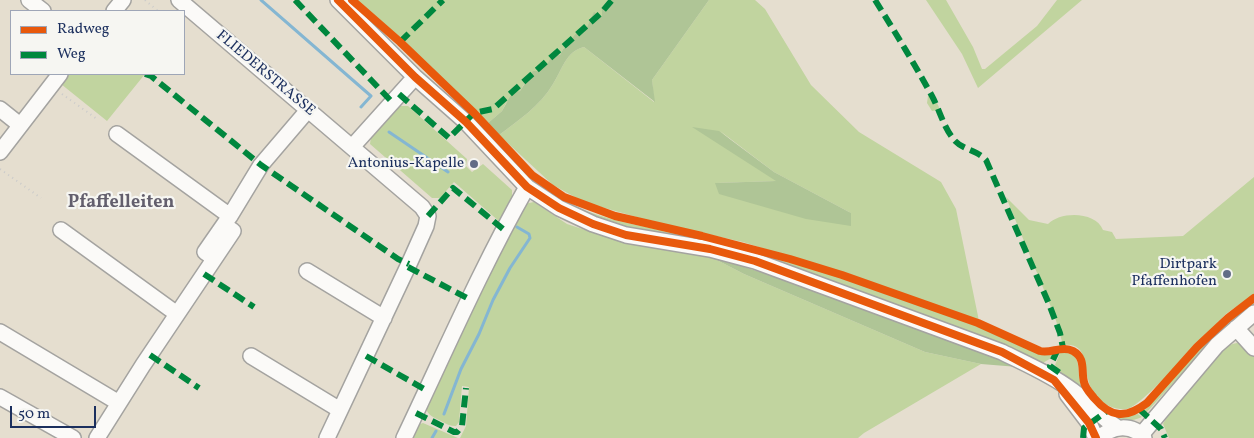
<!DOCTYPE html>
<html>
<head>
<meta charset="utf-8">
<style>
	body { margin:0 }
	#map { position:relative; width:1254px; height:438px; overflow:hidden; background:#e5decf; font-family:Vollkorn,serif }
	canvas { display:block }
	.legend { position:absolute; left:10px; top:10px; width:175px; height:65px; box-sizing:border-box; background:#f6f6f2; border:1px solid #9ea6b7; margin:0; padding:6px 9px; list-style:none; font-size:15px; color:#1b2f5e }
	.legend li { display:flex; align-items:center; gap:10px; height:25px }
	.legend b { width:25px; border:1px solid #9ea6b7 }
	.scale { position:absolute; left:10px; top:406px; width:86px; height:22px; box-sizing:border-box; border:2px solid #1b2f5e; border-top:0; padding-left:6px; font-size:15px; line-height:18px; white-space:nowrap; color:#1b2f5e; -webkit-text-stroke:4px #f6f6f2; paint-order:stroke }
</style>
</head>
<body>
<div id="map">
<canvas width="1254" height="438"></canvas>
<ul class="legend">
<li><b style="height:6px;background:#e8590c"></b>Radweg</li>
<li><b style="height:6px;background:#00873e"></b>Weg</li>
</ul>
<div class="scale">50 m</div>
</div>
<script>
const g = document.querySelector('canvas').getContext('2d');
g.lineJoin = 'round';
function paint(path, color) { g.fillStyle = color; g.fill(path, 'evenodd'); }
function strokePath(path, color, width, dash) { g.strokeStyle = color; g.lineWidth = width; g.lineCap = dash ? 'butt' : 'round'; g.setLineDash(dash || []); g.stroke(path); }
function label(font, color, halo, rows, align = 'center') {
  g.font = font + ' Vollkorn,serif'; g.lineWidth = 4.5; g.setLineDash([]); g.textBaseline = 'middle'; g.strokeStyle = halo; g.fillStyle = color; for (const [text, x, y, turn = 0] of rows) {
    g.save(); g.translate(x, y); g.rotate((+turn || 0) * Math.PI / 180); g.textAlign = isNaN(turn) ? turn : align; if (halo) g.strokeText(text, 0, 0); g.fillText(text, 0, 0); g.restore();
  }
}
paint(new Path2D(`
	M355,0H608L602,9V18L594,13L586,29L563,49L560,55L526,81L520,91L506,103L502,111L488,123Z
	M709,0H755L765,9L811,85L859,132L941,182L956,209L979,321L872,283L743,242L661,224L584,202L553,185L499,135C519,120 540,106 553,84C562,70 566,51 584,47L654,102L652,80ZM720,131L774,172L851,213L716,183L777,181Z
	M926,0H946L973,47L982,69H985L1037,26L1057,0H1082L978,88L962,54Z
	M69,74H145L107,121L61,84Z
	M933,95L939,107L938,110L932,111L927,103L928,96Z
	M399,106H408L467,159L466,166L472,172L483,164L512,190V198L500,222L454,182L440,198H432L370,144L371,137Z
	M472,120L480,126C502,148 523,176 549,193C591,219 645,227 693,236L692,239C646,231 595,226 554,199C523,179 498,147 472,120Z
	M1254,177V294C1245,301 1235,307 1226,314C1209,330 1142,407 1127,409C1108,411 1092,397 1088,379C1084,364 1087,342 1063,345L1055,317L1006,197L1029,220L1048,224C1060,211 1096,211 1103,230L1112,232L1116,239L1183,236Z
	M534,202L567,224L622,242L709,256L744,274L925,352L981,364L864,433L858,438H460L466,426L469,387L462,386L459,422L456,426C450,426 446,424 441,421C424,413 424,410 430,393L524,204Z
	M715,243L809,267L908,299L972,323L1040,354L1055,352L1053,357L1041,364L958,328L793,267L710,244Z
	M1254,300V305C1214,337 1181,375 1146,413L1144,411L1206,342L1225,324Z
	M1237,343L1242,344L1254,356V438H1169L1163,424C1178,401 1210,347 1237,343Z
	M1065,352C1082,355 1077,369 1080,381C1081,387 1084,392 1087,397L1064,378L1055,365L1060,353Z
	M1109,414L1124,416L1138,414L1142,417C1131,422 1118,423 1109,414Z
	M423,423L458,438H408L417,425Z`), '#c1d49f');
paint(new Path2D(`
	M608,0H709L652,80L655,102L584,47C566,51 562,70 553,84C540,106 519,120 499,135L488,123L502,111L512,93L520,91L533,71H538L542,65H547L551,57L554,54L560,55L563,49L572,42L573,37L582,27L586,29L594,12L602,17V9Z
	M692,127L719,131L774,172L851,213V226L806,219L719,194L715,183L776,181Z
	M709,256L808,287L1018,367L981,364L925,352L744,274Z`), '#afc596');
strokePath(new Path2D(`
	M261,0L371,96L361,107
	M389,132L448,172
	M444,414L461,369L479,334L493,300L510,268L530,238L529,234L517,227
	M432,438L436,431`), '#84b6d2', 3);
const minor = new Path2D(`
	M29,0L43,11
	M179,0L422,207L428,216L426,226L409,264L327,438
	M338,0L415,77L466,122L527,187L559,208L593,224L626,235L710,249L755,261L1002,352C1026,364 1052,375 1073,391C1089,403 1101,417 1118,428
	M114,11L123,0
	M0,109L20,125
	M117,134L230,216
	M352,147L415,77
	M0,152L60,74
	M61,230L177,314
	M214,258L205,252L230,216L261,165L308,110
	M307,271L384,318
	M1236,328L1254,348
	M0,332L119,403
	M251,356L340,410
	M1067,394L1089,423L1096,438
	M0,397L73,438
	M1141,435L1217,345L1254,313
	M97,438L143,365L233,231L224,225
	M404,438C444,354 481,268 527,187
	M1100,438C1112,425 1133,424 1144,438`);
strokePath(minor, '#a4a3a0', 18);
strokePath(new Path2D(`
	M145,0L158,11
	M62,94L97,119
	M0,169L41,198`), '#cacaca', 2, [1, 4]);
strokePath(minor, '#fbfaf8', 15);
strokePath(new Path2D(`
	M295,0L392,102
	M875,0C895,32 914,63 932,96C939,109 943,125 952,137C960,150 976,149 986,160L1049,304L1060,333L1063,348
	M400,42L443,0
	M145,74L151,76L261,165L398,259L409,264
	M399,94L449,138L474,113L493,109L601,13L612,0
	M428,216L453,188L503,229
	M408,267L469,299
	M204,274L254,307
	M1058,349L1050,366L1060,373
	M150,355L199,388
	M366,356L426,390
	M1139,409L1161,429L1165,438
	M416,413L454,432H457L462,426L466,388
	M1083,438L1084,428L1107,411`), '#00873e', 6, [12, 6]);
strokePath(new Path2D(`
	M338,0L415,77L466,122L527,187L559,208L593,224L626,235L710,249L755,261L1002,352L1054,380L1089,423L1096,438
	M352,0L400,42L474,113L532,175L564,197L615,216L702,236L790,259L842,275L978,323L1040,351C1051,354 1062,345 1073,351C1086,358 1081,371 1084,382C1085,388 1090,393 1094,398C1111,418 1126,419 1147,403L1197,347L1228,318L1254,298`), '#e8590c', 8);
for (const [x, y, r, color] of [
	[474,164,5,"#626c86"],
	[1227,274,5,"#626c86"]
]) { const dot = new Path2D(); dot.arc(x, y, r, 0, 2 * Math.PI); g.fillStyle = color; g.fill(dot); strokePath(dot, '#f6f6f2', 2); }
label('15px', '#1b2f5e', '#f6f6f2', [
	["FLIEDERSTRASSE",265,74,40]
]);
label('15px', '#1b2f5e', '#f6f6f2', [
	["Antonius-Kapelle",464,164],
	["Dirtpark",1217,265],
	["Pfaffenhofen",1217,282]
], 'right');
label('bold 18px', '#635f6d', '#f6f6f2', [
	["Pfaffelleiten",121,204]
]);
</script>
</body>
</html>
